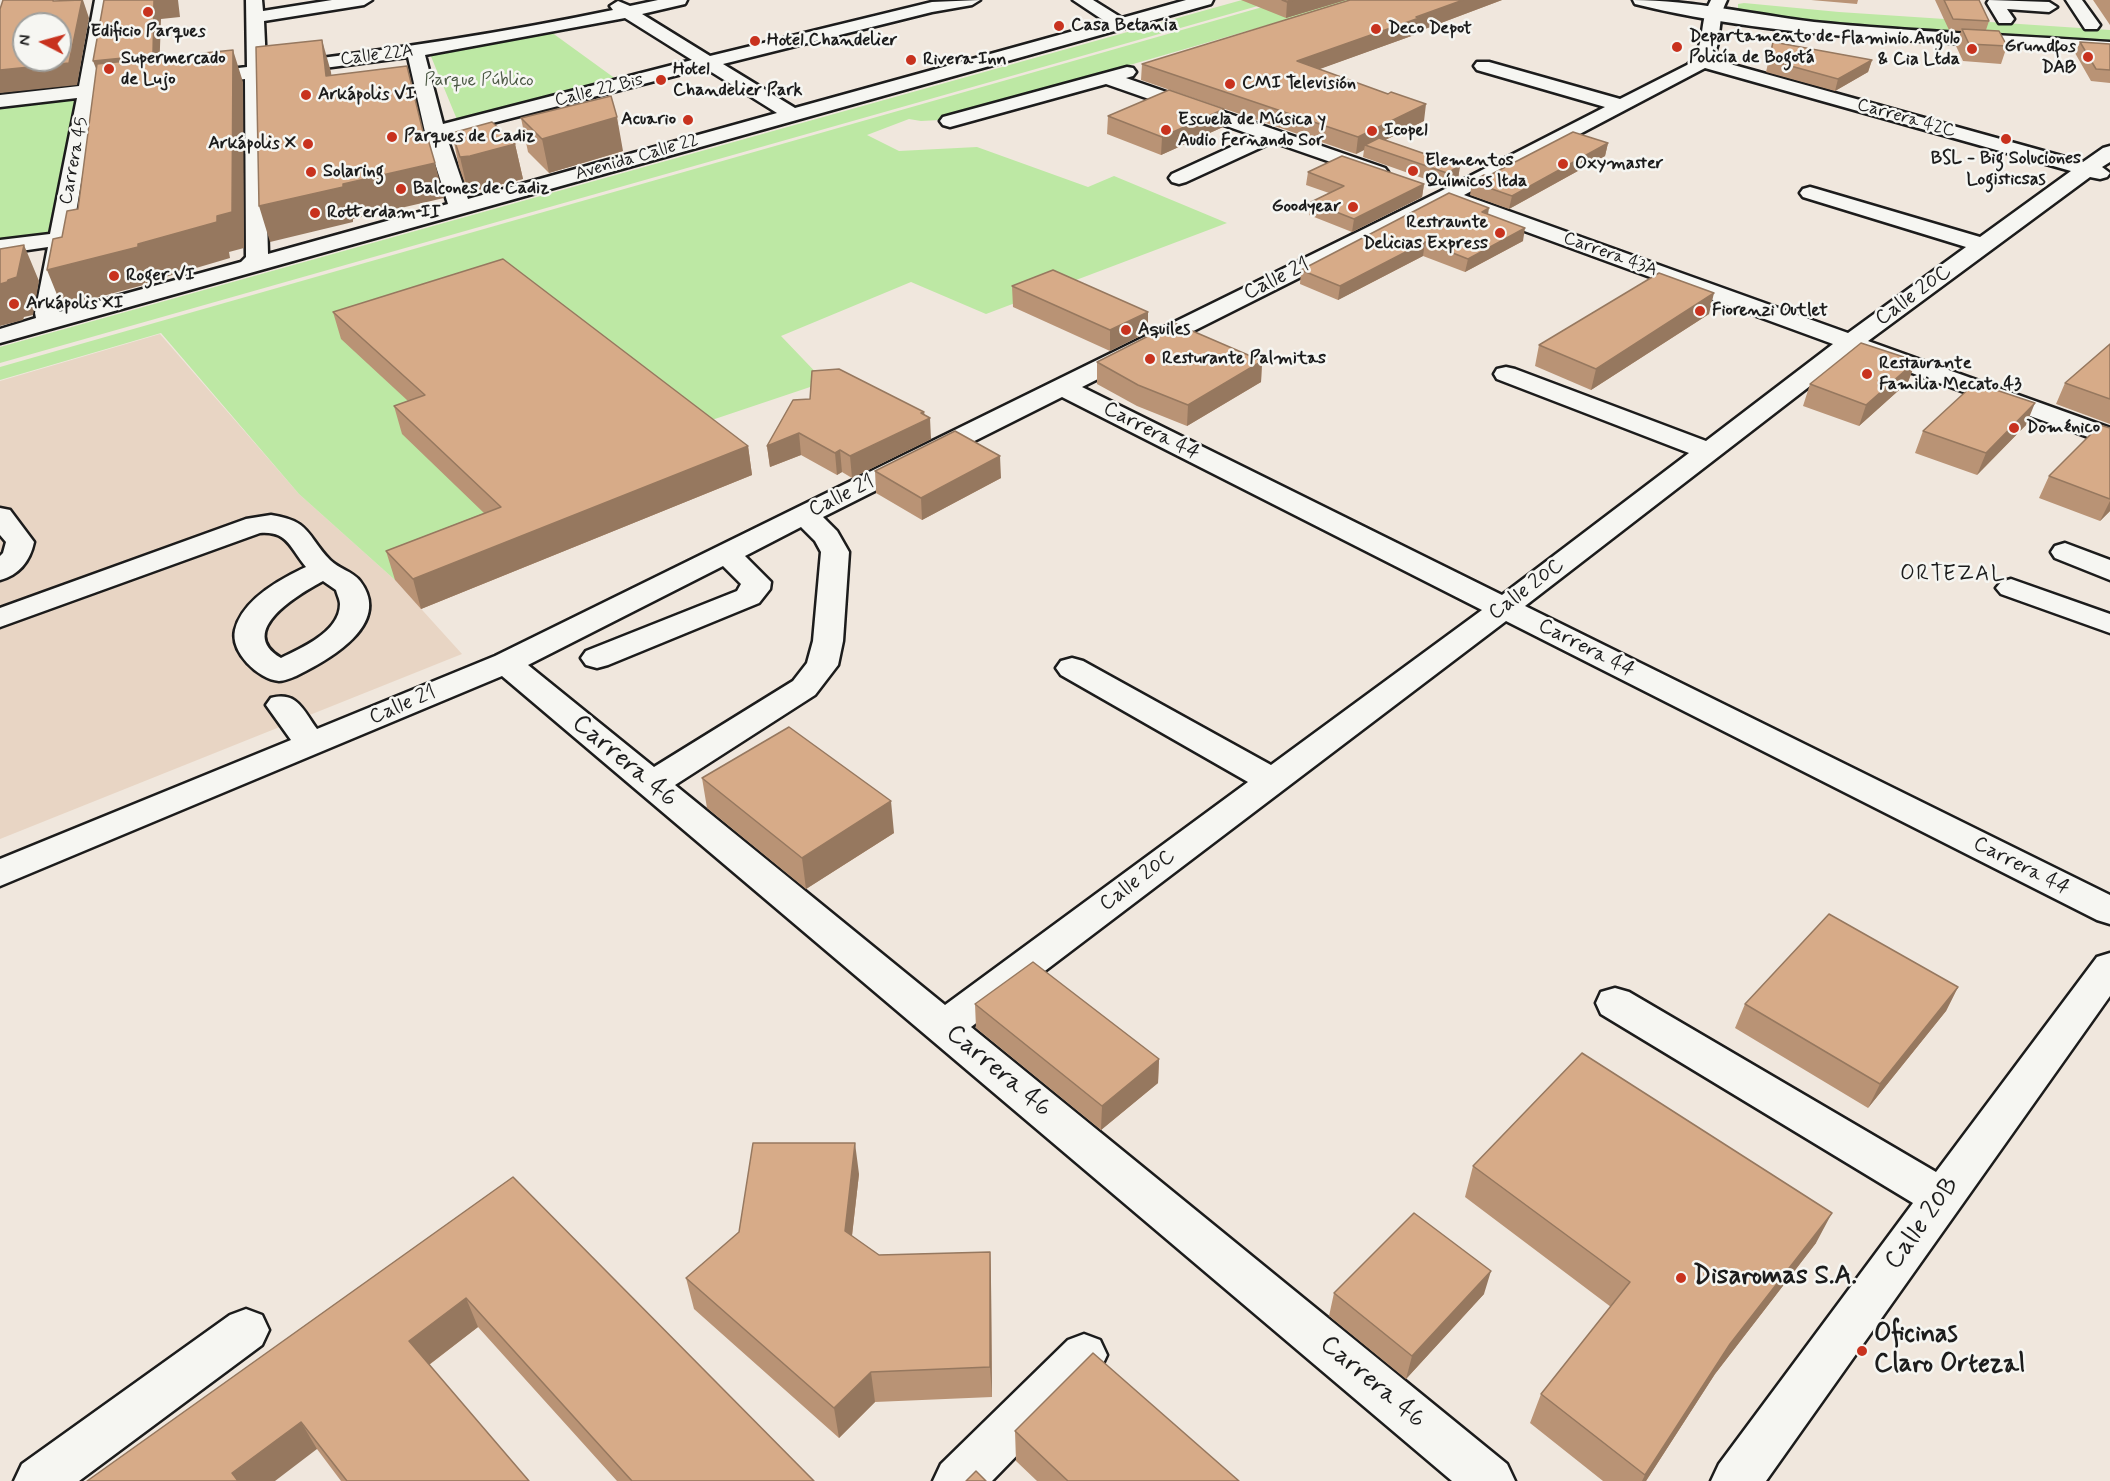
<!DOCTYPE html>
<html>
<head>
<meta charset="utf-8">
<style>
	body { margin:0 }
	#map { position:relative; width:2110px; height:1481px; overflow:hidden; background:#f0e7dd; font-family:Mynerve,sans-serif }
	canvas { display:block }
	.north { position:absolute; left:12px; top:12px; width:60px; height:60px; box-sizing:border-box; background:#f6f6f2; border:2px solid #9f9f9c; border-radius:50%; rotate:276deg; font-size:16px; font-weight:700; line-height:24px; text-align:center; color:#1c1c1c }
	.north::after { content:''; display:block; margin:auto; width:21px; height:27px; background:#c8321e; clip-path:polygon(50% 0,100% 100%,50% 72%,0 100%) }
</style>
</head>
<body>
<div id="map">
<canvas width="2110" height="1481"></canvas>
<div class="north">N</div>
</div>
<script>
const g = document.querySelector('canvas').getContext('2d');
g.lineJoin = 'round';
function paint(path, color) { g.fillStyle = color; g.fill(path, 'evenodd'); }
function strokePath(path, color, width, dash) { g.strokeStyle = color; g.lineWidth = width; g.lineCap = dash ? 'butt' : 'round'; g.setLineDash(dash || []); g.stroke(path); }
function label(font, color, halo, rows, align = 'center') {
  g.font = font + ' Mynerve,sans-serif'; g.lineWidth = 5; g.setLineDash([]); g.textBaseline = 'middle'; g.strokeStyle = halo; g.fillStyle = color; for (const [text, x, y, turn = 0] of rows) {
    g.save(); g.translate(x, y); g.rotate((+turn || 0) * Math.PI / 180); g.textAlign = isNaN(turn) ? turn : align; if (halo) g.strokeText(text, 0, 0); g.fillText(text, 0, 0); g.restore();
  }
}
paint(new Path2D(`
	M160,334L299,494L395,580L462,654L0,839V381Z`), '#e8d5c4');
paint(new Path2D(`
	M1242,0H1279L0,363V347Z
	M1287,0H1354L940,120L921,121L909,119L867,135L899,151L977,147L1088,187L1114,176L1227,223L986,314L911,282L781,336L825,382L691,427L342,338L432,423L508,536L395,580L299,494L161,333L0,380V367Z
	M1744,3L1839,12L2110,30V43L1857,26L1738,11V4Z
	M551,32L620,82L458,122L430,54Z
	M80,96L48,235L0,241V105Z`), '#bde8a4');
const minor = new Path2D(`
	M95,0H111L98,84L138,79L145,81L147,85L145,89L138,91L96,95L59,312L241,262L246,257L245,79L196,85L189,83L187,79L189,75L196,73L247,67L246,0H262L263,11L332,0H372L364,5L264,21L266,65C382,51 498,34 613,10L610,6L618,1L630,6L658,0H687L685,4L642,14L710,56L932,2L980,0L972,5L932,12L723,64L795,108L1106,22L1073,0H1093L1122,18L1186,0H1213L1211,4L0,343V329L36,318L35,313L48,247L0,254V240L50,234L77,98L0,107V95L79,86ZM625,18L692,60L443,124L425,55ZM408,57L425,132L448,204L268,254L263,76ZM705,68L777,113L468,199L446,135Z
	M1711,0H1727C1716,21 1723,41 1712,59L2083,162L2103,148L2110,146V162L2102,167L2110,173L2107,177L2100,179L2090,177L1868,341L2110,428V445L1854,352L1525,606L2110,895V924L2097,920L1506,621L971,1027L1507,1464L1515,1481H1452L502,676L0,886V859L291,740L266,705L271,698C297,691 303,710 317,729L495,656L1439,192L1605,107L1477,70L1474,66L1477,62H1489L1620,99L1687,65C1708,46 1697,25 1711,0ZM1705,68L2071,171L1980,237L1817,189L1810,187L1803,189L1800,193L1803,197L1966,247L1848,333L1464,195ZM1448,203L1833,344L1706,441L1515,369L1506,367L1497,369L1494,374L1497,379L1689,453L1502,595L1082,387ZM1062,397L1482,610L1271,765L1083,661L1072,658L1061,661L1056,668L1061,675L1248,782L945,1005L675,785L815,695L838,665L843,641L849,552L837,531L823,517ZM801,527L815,541L821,552L813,641L807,663L793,681L654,767L528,665L723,566L741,584L737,591L586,651L581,658L586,665L597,668L608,665L759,603L770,589L771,582L745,556Z
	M1989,0L2049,2L2057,7L2049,12L2007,9L2014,19L2011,23H1999L1987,3Z
	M2066,0H2082L2100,25L2097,29H2085Z
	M1127,67L1133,68L1136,72L1133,76L1126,78L1385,168L1388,172L1385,176L1378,178L1371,176L1273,142L1186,182L1179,184L1172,182L1169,178L1172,174L1255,136L1106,84L950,127L943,125L940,121L943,117Z
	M0,508L10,510L34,542C30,561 19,575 0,580V556L3,553L6,542L0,535Z
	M271,515C311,521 306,535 330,560C339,569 352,571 360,581C393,624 329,660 296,676C291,678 284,681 279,681C258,679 230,652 235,630C242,600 280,579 306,567C290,548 288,531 260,533L0,627V608L246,519ZM323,581L336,590C337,594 340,600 340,604C340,632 301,648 281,658C235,631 299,594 323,581Z
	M2065,543L2110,560V580L2055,558L2051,552L2055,546Z
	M2011,579L2110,614V633L2001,594L1996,588L2001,582Z
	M2110,953V996L1766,1481H1711L1719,1464L1913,1203L1601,1014L1596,1003L1601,992L1615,988L1629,992L1936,1172L2097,957Z
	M246,1309L262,1315L269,1330L262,1345L79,1481H14L22,1464L230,1315Z
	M1084,1334L1100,1340L1107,1355L1100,1370L992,1481H933L941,1464L1068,1340Z`);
const major = new Path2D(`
	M1633,0C1693,0 1754,15 1814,22C1912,32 2011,35 2110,42V52C1952,41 1789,42 1635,4Z`);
strokePath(minor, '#1c1c1c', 5);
strokePath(major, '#1c1c1c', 5);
paint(minor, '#f6f6f2');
paint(major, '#f6f6f2');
paint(new Path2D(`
	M1241,0H1346L1286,18Z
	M1350,0H1502L1417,32V34L1319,69L1424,121L1385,140L1460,166L1458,179L1445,186L1363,157L1364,150L1356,154L1141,80L1142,64Z
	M1811,0H1858L1857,4Z
	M1935,0H1979L1989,21L1986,30L2007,46L2001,64L1963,61L1956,46L1961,31L1949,30Z
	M2093,0H2110V25Z
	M1773,42L1872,60L1868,72L1835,91L1766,72Z
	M2080,42L2110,44V83L2091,81L2075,53Z
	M1108,116L1223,127L1161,155L1107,134Z
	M521,118L623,151L549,173L528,152Z
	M452,133L515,144L523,179L478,190L468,192L459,167Z
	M1608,143L1605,156L1509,209L1470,195L1472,182Z
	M1308,172L1424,184L1422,197L1352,232L1309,215L1311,202L1329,193L1306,185Z
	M1488,214L1523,241L1465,272L1423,256L1338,300L1300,284L1301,270Z
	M1012,286L1148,332L1110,351L1013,307Z
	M333,312L748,446L752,475L421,609L395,580L386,551L484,513L402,434L394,406L408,401L341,339Z
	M1709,314L1591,390L1535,366L1539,345Z
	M2110,344V424L2056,404L2065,383Z
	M1262,361L1261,382L1187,426L1137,406L1097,384V362Z
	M1916,361L1908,382L1859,426L1803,406L1810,384Z
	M793,400L924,412L931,439L852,478L842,472L837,475L801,455L770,467L767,446Z
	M2026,425L1977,475L1915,453L1923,431Z
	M2110,428V511L2100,521L2039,498L2049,476Z
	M875,471L1001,478L922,520L876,493Z
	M702,778L894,833L806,889L707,808Z
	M1958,987L1946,1011L1868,1108L1735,1028L1745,1004Z
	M975,1004L1159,1059L1158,1083L1101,1130L976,1028Z
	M1473,1166L1816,1243L1715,1374L1646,1481H1603L1530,1423L1541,1394L1611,1307L1465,1197Z
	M859,1174L852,1236L879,1255L990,1252L991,1282L992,1397L875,1402L839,1438L694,1309L686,1278Z
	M513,1177L814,1481H617L478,1327L429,1365L529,1481H341L317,1449L87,1481Z
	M1334,1293L1484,1294L1406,1379L1329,1316Z
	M1015,1431L1239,1481H1037L1016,1461Z`), '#b99375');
paint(new Path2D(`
	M82,0H83L89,18L77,85L0,93V70Z
	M154,0H178L180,17L161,19L159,75L101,81L93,61Z
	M1294,0H1346L1286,18L1287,2Z
	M1463,0H1502L1417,32V34L1295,78L1297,61Z
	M322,40L331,72L335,109L326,76Z
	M233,50L243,82L244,248L229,252L230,258L152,281L151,283L62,307L47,270L138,244L217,216Z
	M1872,60L1868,72L1835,91L1838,79Z
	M1426,104L1424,121L1371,147L1365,145L1364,150L1356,154L1358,137Z
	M1224,109L1223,127L1161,155L1162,137Z
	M617,117L623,151L549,173L542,139Z
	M1608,143L1605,156L1509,209L1512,196Z
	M515,144L523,179L478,190L468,192L460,157Z
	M435,163L444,198L353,219V222L270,242L259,206L343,184Z
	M1460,166L1458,179L1445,186L1447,173Z
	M1424,184L1422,197L1352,232L1354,219Z
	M1489,208L1487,221L1482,212Z
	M1525,228L1523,241L1465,272L1468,259Z
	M1425,242L1423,256L1338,300L1340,286Z
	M24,245L39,281L33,315L24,317L23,320L0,326V284Z
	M1714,293L1709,314L1591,390L1596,369Z
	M1148,312V332L1110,351V330Z
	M1262,361L1261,382L1187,426L1188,405Z
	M1916,361L1908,382L1859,426L1866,405Z
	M2035,403L2026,425L1977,475L1986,453Z
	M924,412V420L930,418L931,439L852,478L850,456Z
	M799,433L801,455L770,467L767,446Z
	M748,446L752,475L421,609L413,579Z
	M840,450L842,472L837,475L835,453Z
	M1000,456L1001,478L922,520L921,498Z
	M2110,501V511L2100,521Z
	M891,801L894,833L806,889L802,858Z
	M1958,987L1946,1011L1868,1108L1880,1084Z
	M1159,1059L1158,1083L1101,1130L1102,1106Z
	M855,1143L859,1174L849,1261L845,1231Z
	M1832,1213L1816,1243L1715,1374L1646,1481H1642L1645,1475L1730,1344Z
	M990,1252L991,1282L992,1397L990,1367Z
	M1491,1271L1484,1294L1406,1379L1412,1356Z
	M466,1298L478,1327L422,1370L409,1341Z
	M871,1372L875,1402L839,1438L834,1408Z
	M301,1422L317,1449L275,1481H237L232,1473Z`), '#96785f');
const building = new Path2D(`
	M3,0H53V1L82,0L69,63L0,70V9ZM24,24H60V60H24Z
	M104,0H155H154L153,55L93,61Z
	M1282,0H1294L1287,2Z
	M1350,0H1463L1416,17L1419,18L1297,61L1388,94L1391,92L1426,104L1358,137L1142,64Z
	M1944,0H1979L1989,21L1953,19Z
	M1962,29L1999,31L2007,46L1969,44Z
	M322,40L326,76L407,66L425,140L428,139L435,163L343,184V187L259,206L256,47Z
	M1773,42L1872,60L1838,79L1769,60Z
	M2080,42L2110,44V70L2096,69Z
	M233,50L232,212L217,216V222L138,244V247L47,270L53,239L62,237L67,211L78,209L97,64Z
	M1169,90L1224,109L1162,137L1108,116Z
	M611,96L617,117L542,139L521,118Z
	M492,122L515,144L470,156L460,157L452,133Z
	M1573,132L1608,143L1512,196L1472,182L1484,175L1488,176Z
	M1379,138L1460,166L1447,173L1365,145Z
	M1342,156L1424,184L1354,219L1311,202L1344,186L1308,172Z
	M1449,193L1489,208L1482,212L1525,228L1468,259L1425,242L1340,286L1301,270Z
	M24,245L17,277L8,280L7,282L0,284V249Z
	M503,259L748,446L413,579L386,551L501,507L394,406L425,395L333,312Z
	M1053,270L1148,312L1110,330L1012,286Z
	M1659,273L1714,293L1596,369L1539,345Z
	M1174,323L1262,361L1188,405L1138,385L1097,362Z
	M1861,343L1916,361L1866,405L1810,384Z
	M2110,344V399L2065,383Z
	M839,369L924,412L921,413L930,418L850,456L840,450L835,453L799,433L767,446L793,400L810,399L812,371Z
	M1975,383L2035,403L1986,453L1923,431Z
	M2100,425L2110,428V499L2049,476Z
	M955,431L1000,456L921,498L875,471Z
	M789,727L891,801L802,858L702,778Z
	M1829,914L1958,987L1880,1084L1745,1004Z
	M1033,962L1159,1059L1102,1106L975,1004Z
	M1582,1053L1832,1213L1730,1344L1645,1475L1541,1394L1630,1282L1473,1166Z
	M753,1143H855L845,1231L879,1255L990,1252V1367L871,1372L834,1408L686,1278L739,1232Z
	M513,1177L814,1481H632L466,1298L409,1341L529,1481H347L301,1422L232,1473L238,1481H87Z
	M1414,1213L1491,1271L1412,1356L1334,1293Z
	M1093,1353L1239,1481H1068L1015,1431Z
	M976,1471L986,1481H966Z`);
paint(building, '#d7ab88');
strokePath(building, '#96785f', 1.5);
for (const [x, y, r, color] of [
	[148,12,6,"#c8321e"],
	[1059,26,6,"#c8321e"],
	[1376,29,6,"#c8321e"],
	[755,41,6,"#c8321e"],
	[1677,47,6,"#c8321e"],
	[1972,49,6,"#c8321e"],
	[2088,57,6,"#c8321e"],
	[911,60,6,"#c8321e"],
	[109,69,6,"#c8321e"],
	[661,80,6,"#c8321e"],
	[1230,84,6,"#c8321e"],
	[306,95,6,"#c8321e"],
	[688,120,6,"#c8321e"],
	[1166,130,6,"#c8321e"],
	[1372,131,6,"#c8321e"],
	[392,137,6,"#c8321e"],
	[2006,139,6,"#c8321e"],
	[308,144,6,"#c8321e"],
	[1563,164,6,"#c8321e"],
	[1413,171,6,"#c8321e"],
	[311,172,6,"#c8321e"],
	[401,189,6,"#c8321e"],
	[1353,207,6,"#c8321e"],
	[315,213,6,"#c8321e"],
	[1500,233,6,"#c8321e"],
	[114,276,6,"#c8321e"],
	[14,304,6,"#c8321e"],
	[1700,311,6,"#c8321e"],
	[1126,330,6,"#c8321e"],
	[1150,359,6,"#c8321e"],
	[1867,374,6,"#c8321e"],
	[2014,428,6,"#c8321e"],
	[1681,1278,6,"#c8321e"],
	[1862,1351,6,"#c8321e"]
]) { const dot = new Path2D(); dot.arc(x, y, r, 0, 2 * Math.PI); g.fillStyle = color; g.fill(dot); strokePath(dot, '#f6f6f2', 2); }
label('bold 18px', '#1c1c1c', '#f6f6f2', [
	["Casa Betania",1071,26],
	["Deco Depot",1388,29],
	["Edificio Parques",148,32,"center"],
	["Departamento de",1689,37],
	["Policía de Bogotá",1689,58],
	["Flaminio Angulo",1960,39,"right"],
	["& Cia Ltda",1960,60,"right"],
	["Hotel Chandelier",767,41],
	["Grundfos",2076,47,"right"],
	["DAB",2076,68,"right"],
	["Supermercado",121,59],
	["de Lujo",121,80],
	["Rivera Inn",923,60],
	["Hotel",673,70],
	["Chandelier Park",673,91],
	["CMI Televisión",1242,84],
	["Arkápolis VI",318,95],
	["Acuario",676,120,"right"],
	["Escuela de Música y",1178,120],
	["Audio Fernando Sor",1178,141],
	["Icopel",1384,131],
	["Parques de Cadiz",404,137],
	["Arkápolis X",296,144,"right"],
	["BSL - Big Soluciones",2006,159,"center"],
	["Logisticsas",2006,180,"center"],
	["Elementos",1425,161],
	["Químicos ltda",1425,182],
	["Oxymaster",1575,164],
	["Solaring",323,172],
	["Balcones de Cadiz",413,189],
	["Goodyear",1341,207,"right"],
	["Rotterdam II",327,213],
	["Restraunte",1488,223,"right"],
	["Delicias Express",1488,244,"right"],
	["Roger VI",126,276],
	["Arkápolis XI",26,304],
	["Fiorenzi Outlet",1712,311],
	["Aquiles",1138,330],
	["Resturante Palmitas",1162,359],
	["Restaurante",1879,364],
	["Familia Mecato 43",1879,385],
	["Doménico",2026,428]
], 'left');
label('18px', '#1c1c1c', '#f6f6f2', [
	["Calle 22A",377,56,-7],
	["Calle 22 Bis",599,91,-14],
	["Carrera 42C",1906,119,16],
	["Avenida Calle 22",637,158,-16],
	["Carrera 45",75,161,-79],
	["Carrera 43A",1610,255,20]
]);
label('18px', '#4c5945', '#f6f6f2', [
	["Parque Público",479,81]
]);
label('21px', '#1c1c1c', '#f6f6f2', [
	["Calle 21",1277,280,-26],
	["Calle 20C",1914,296,-36],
	["Carrera 44",1151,432,27],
	["Calle 21",842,497,-26],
	["Calle 20C",1527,590,-37],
	["Carrera 44",1586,649,27],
	["Calle 21",403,706,-23],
	["Carrera 44",2021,867,27],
	["Calle 20C",1138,881,-37]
]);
g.letterSpacing = '1.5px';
label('22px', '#1c1c1c', '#f6f6f2', [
	["ORTEZAL",1953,575]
]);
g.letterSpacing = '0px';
label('26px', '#1c1c1c', '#f6f6f2', [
	["Carrera 46",624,762,40],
	["Carrera 46",998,1072,40],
	["Calle 20B",1923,1224,-54],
	["Carrera 46",1372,1383,40]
]);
label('bold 26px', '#1c1c1c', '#f6f6f2', [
	["Disaromas S.A.",1693,1278],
	["Oficinas",1874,1336],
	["Claro Ortezal",1874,1366]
], 'left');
</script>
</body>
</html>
